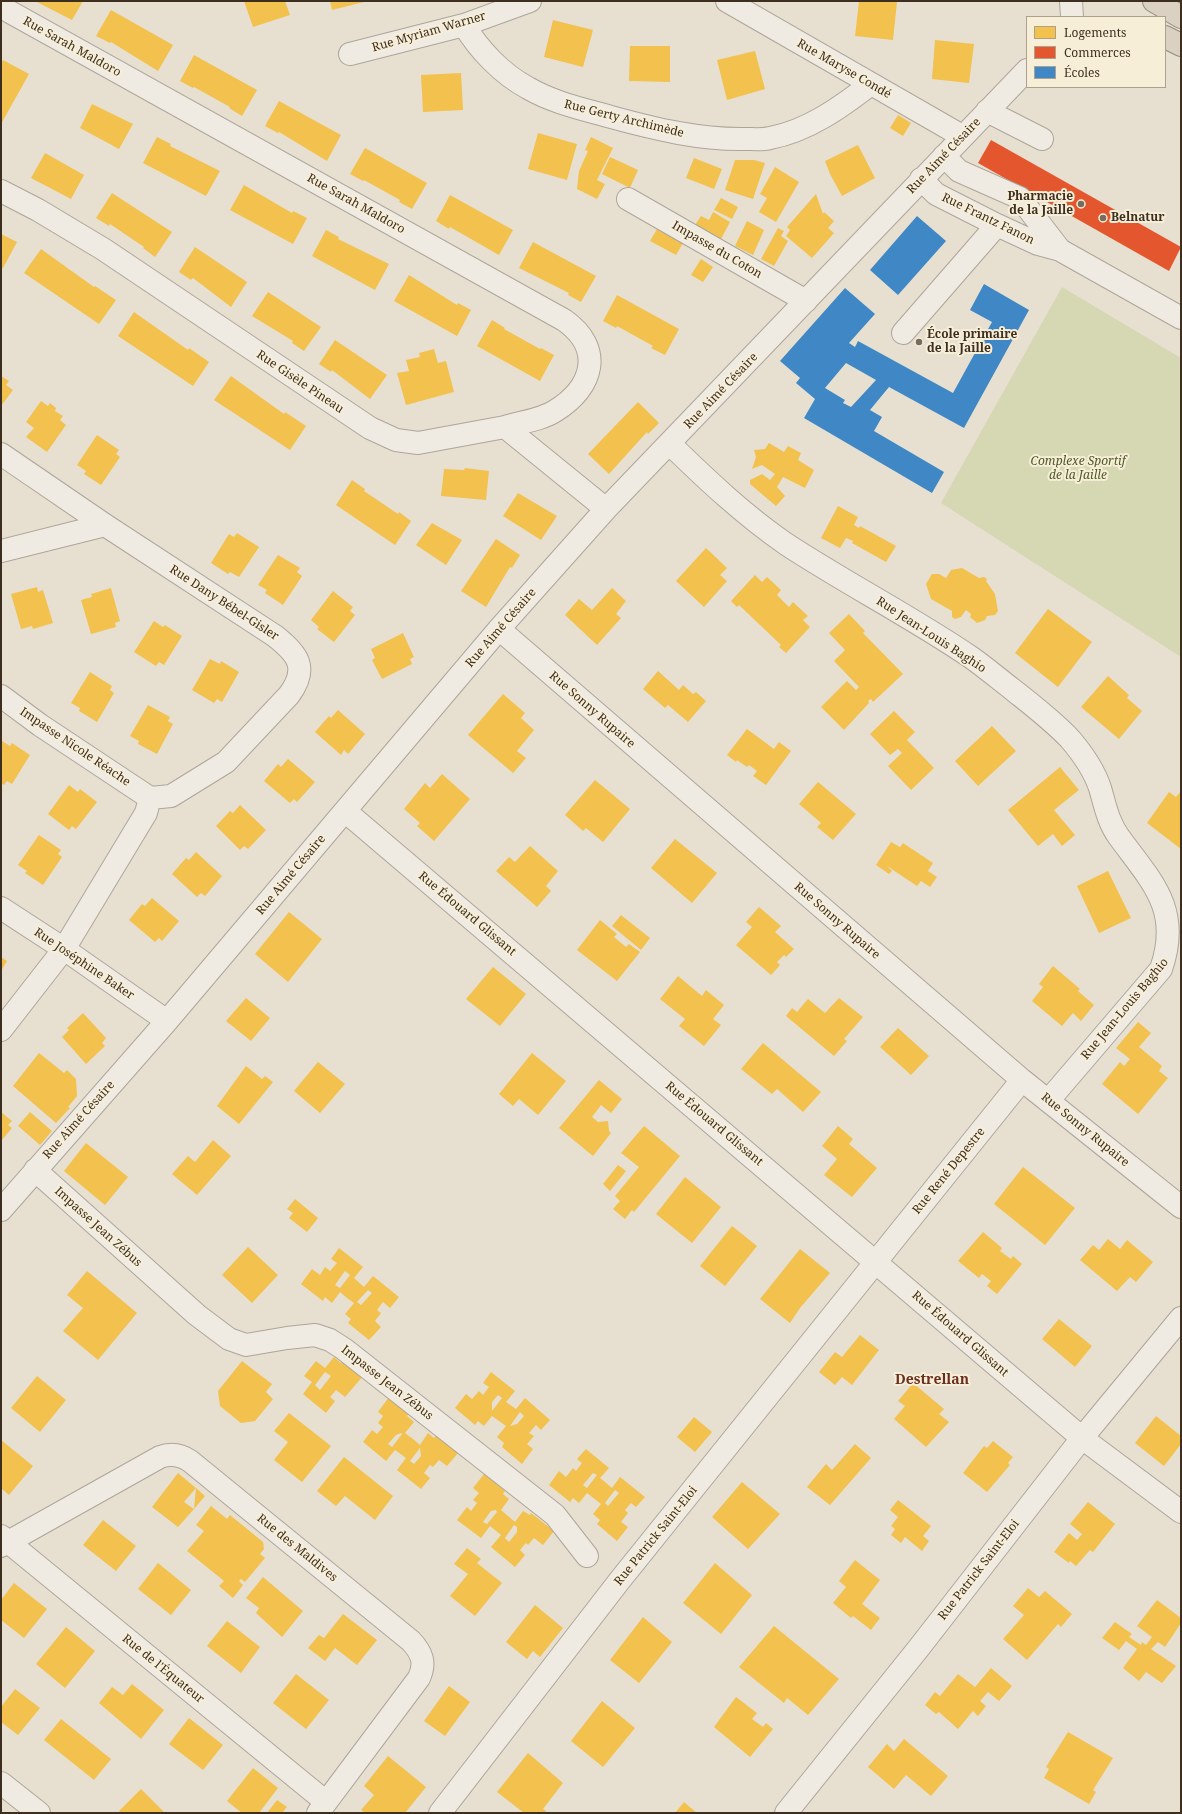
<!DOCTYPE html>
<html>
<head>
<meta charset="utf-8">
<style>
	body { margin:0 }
	#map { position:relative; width:1182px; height:1814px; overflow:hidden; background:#e7e0d1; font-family:"Noto Serif",serif }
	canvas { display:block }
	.frame { position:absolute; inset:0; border:2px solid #3d2e20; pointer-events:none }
	.legend { position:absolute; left:1026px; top:16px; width:140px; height:72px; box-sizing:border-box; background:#f7eed8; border:1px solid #ada18e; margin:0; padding:5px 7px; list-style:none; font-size:12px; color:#3d2e20 }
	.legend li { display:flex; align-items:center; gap:8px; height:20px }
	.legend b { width:20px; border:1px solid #ada18e }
</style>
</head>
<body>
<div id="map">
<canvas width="1182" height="1814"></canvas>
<div class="frame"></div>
<ul class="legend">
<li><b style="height:11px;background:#f2c14e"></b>Logements</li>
<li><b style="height:11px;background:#e4572e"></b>Commerces</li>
<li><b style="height:11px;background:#3f88c5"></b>Écoles</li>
</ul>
</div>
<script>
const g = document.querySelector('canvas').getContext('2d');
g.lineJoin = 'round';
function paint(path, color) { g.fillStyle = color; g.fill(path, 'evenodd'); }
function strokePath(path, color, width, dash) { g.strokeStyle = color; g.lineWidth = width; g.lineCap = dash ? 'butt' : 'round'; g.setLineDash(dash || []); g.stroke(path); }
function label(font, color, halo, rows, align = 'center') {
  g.font = font + ' "Noto Serif",serif'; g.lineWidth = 4; g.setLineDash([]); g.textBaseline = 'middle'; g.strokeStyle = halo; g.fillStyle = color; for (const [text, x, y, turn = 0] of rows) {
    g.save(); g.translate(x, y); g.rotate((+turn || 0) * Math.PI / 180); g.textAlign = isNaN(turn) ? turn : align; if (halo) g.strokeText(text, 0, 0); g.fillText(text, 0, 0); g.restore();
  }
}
paint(new Path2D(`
	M1062,287L1181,358V657L941,503Z`), '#d6d7b3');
paint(new Path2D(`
	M35,1H83L72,20Z
	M244,1H285L290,15L253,27Z
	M330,1H364V2L332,10Z
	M859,1L897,2L893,40L855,36Z
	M111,10L173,45L158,71L111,42L110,43L96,36Z
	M553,20L593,30L583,67L544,57Z
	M935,40L974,44L969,83L932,79Z
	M630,46H670V82L629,81Z
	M755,51L765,89L727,100L717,60Z
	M194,55L257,90L242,116L229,108L230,107L194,87L193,88L180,81Z
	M3,60L29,74L1,124V64Z
	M461,73L463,110L423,112L421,75Z
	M279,101L341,135L327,161L279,132L278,133L265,126Z
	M92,104L133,124L119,149L80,128Z
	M898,115L911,123L903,136L890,128Z
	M538,133L577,144L567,180L528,169Z
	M157,137L171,144L170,146L220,171L206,196L143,163Z
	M591,137L613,148L597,180L605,184L597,199L577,189L579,171L588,151L585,150Z
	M858,145L875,178L842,196L830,174L825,161Z
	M365,148L427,183L412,209L399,202L400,200L364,180L363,181L350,174Z
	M45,153L84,175L71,199L31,178Z
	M610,157L638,170L630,188L602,174Z
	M694,158L722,169L714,189L686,178Z
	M735,160H754L765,163L753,199L725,190Z
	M775,167L799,182L776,222L759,212L767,198L760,194Z
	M244,185L292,213L293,211L307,218L293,244L230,210Z
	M112,193L172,232L155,257L143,248L144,247L110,224L109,226L96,218Z
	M816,194L823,214L824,212L834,221L828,228L834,233L812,258L786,236L790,230L787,227Z
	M450,195L513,230L499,255L450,227L449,229L436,221Z
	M721,198L738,207L732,219L714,210Z
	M713,212L730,222L721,239L695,225L701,216L709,220Z
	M747,221L764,230L753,255L735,246Z
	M660,224L686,238L676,255L650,241Z
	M778,228L784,231L781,236L788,241L774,266L761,259Z
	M326,230L339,237L338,239L389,264L375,290L312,256Z
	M1,234L17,242L3,268L1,267Z
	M533,242L596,276L581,302L568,295L569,293L519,268Z
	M195,247L247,282L231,307L193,278L191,280L179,272Z
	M41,249L94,287L95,286L116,300L99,324L24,273Z
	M701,259L713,267L703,282L691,275Z
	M409,275L457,305L458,303L471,310L457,336L394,301Z
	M268,292L321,327L304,351L292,343L293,341L252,316Z
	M617,295L679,329L665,355L651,348L653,346L617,326L616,328L603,321Z
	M134,312L188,350L189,348L209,362L193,386L118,336Z
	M492,320L505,328L504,329L540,349L541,348L554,355L540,381L477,346Z
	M335,340L387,375L370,399L332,370L331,372L319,364Z
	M434,349L438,363L446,361L454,392L406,405L397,373L409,371L406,360L420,357L419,353Z
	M1,376L9,381L6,385L13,390L1,406Z
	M231,376L284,414L285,412L306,426L290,450L214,400Z
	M41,401L48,406L50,403L56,408L55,411L63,416L60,420L66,425L47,452L26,437L34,428L26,422Z
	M638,402L659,423L648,434L647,432L609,474L588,454Z
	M97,435L119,450L116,454L120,457L101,485L84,474L86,471L77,465Z
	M769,443L784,452L788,446L801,453L798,460L814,470L805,488L783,477L777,487L785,496L776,506L750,484V480L762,474L770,480L775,474L762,465L752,469L756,457L754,450L765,449Z
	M465,468L489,471L486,500L441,496L444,469L464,470Z
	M352,480L365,489L364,491L398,514L399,512L411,521L395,545L336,505Z
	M518,493L557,516L541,540L503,516Z
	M838,506L858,517L854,525L859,528L860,526L896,546L886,562L852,543L853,541L846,538L840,548L821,538Z
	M432,523L462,540L446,565L416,545Z
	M237,533L259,547L239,577L230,572L228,574L211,563L229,534L234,537Z
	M496,539L520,555L512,568L510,567L486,607L461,591Z
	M706,548L727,568L720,575L727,581L704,607L676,581Z
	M278,555L300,568L297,572L302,576L283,605L265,593L267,590L258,585Z
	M962,568L979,578L984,577L987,579L986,581L995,594L998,611L995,615L987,616L985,620L977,623L970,617L971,614L966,610L961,617L955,619L952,617V611L931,599L926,584L932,574H939L946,578L951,570Z
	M755,575L762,582L767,577L781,590L777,595L789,607L793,602L808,616L803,620L810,627L786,653L779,647L781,645L739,605L737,607L731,601Z
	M37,587L38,592L43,590L53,623L33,629L32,626L21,629L11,594Z
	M111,588L120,621L115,623L116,627L91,634L81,600L92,597L91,594Z
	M612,588L626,601L616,614L621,618L597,645L565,615L579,599L592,610Z
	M333,591L353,607L350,611L355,615L334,642L317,629L319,627L311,620Z
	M1048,609L1092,642L1058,687L1015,653Z
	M849,614L865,631L863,633L903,674L873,702L871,699L868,701L869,703L844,730L821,707L847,681L856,690L859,687L834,661L845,650L829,633Z
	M154,621L163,627L165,625L182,636L164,665L159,662L156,666L134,652Z
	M403,633L414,657L410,659L412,664L382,679L372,660L375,658L371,649Z
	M210,659L220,664L221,661L239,672L222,702L217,699L214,703L192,690Z
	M658,671L679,690L683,685L693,694L696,692L706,701L688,722L668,705L665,708L643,689Z
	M90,672L112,686L110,690L114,693L97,722L79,711L80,708L71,703Z
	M1108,676L1129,695L1127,698L1142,711L1119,739L1081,707Z
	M503,694L525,713L521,718L534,730L517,751L526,758L513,773L468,735Z
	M148,705L170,717L168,721L173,724L157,754L138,744L139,741L130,736Z
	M338,710L365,734L348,754L344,750L341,755L315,732L329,716L331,718Z
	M894,711L915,732L907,740L934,768L911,790L888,766L902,753L898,749L890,755L870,734Z
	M992,726L1016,751L978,786L955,761Z
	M747,729L774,749L779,742L791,751L766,785L753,776L757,771L749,765L747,767L737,760L736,762L727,755Z
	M2,741L10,746L12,743L30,755L12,784L7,781L4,785L1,783Z
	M288,759L315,782L297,802L294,799L290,803L264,781L278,764L281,767Z
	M1060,767L1079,790L1054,810L1075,835L1062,846L1053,834L1038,846L1008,810Z
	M442,774L470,799L434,841L417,826L420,823L404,809L425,783L430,788Z
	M595,780L630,809L603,842L586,828L583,831L565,815Z
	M818,782L856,814L833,840L817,827L821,823L799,804Z
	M69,785L78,792L80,789L97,802L76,829L72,826L69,830L48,814Z
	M1181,791V849L1147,823L1169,792L1176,797Z
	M240,805L266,830L248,849L244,846L240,850L216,826L230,811L233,813Z
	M39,835L61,850L58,854L62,857L43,885L25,873L27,871L18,865Z
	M675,839L717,873L692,903L651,868Z
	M891,842L900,847L903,843L933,863L928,871L937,877L930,887L921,881L917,886L887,866L892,871L889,874L876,865Z
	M530,846L558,871L546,886L551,891L537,907L496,871L509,857L515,862Z
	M196,852L222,876L205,896L201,893L197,897L172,874L186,858L189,860Z
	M1108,871L1131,918L1099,933L1077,886Z
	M152,898L179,921L162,941L159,938L155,942L129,920L142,904L145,906Z
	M759,907L781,926L775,932L794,949L786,957L784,955L777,962L780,965L771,975L736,945L752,927L746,922Z
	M289,912L322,939L288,982L255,954Z
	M621,915L650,938L641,950L612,926Z
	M600,920L617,934L614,937L626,947L629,944L640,952L617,981L577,950Z
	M1,957L7,961L1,971Z
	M1053,966L1080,989L1078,991L1094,1005L1081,1021L1073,1013L1062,1026L1032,1001L1043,987L1039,984Z
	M493,967L526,994L500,1026L466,999Z
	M678,976L702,996L706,990L724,1005L713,1019L721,1025L704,1046L679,1026L685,1019L660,999Z
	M246,998L270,1018L251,1041L226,1021Z
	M839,998L863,1017L844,1039L847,1041L834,1056L786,1016L792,1008L797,1012L808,999L825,1013Z
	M83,1013L106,1038L102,1043L105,1046L86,1064L62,1037L69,1030L67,1028Z
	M1138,1022L1151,1033L1139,1047L1162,1066L1159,1071L1168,1078L1138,1114L1102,1084L1120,1062L1124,1066L1130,1059L1116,1048Z
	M898,1028L929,1056L911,1075L880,1047Z
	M763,1043L821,1092L803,1112L777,1089L772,1094L741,1069Z
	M39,1053L64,1073L67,1070L76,1079L77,1096L68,1107L70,1108L56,1123L13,1086Z
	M532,1053L566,1081L538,1115L519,1099L513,1106L499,1094Z
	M318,1062L345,1084L320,1113L294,1091Z
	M246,1066L262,1079L265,1076L273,1082L239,1124L217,1106Z
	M599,1080L622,1099L611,1113L601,1105L592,1117L598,1122L608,1121L609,1131L611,1133L593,1156L559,1128Z
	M1,1112L12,1121L8,1125L12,1128L1,1141Z
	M30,1112L52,1131L40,1145L18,1126Z
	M644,1126L680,1156L634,1212L632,1210L625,1219L613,1209L620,1201L615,1196L639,1167L621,1153Z
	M838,1126L853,1139L849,1144L877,1168L852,1197L824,1175L837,1159L822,1146Z
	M213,1140L231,1156L197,1195L172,1174L188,1156L195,1162Z
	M86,1143L128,1177L105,1205L64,1171Z
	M618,1165L626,1171L610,1191L603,1184Z
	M1023,1167L1075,1208L1045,1245L994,1204Z
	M685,1177L721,1207L692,1243L656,1214Z
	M295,1199L318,1218L307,1232L289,1218L293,1213L287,1209Z
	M732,1226L757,1246L725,1286L700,1266Z
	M983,1232L1002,1248L1000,1251L1011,1259L1013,1256L1022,1264L997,1294L987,1286L991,1281L982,1274L979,1278L958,1261Z
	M1108,1239L1120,1249L1127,1240L1153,1262L1136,1282L1130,1277L1117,1291L1080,1260L1093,1245L1099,1250Z
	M248,1247L278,1275L252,1303L222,1275Z
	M339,1248L363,1267L354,1278L364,1287L373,1276L399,1297L390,1308L383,1302L377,1310L381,1313L375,1321L381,1327L369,1340L348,1323L351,1319L345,1314L354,1303L347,1298L340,1292L332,1303L325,1297L323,1301L301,1284L312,1269L320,1275L325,1267L330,1271L337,1263L331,1259ZM345,1271L350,1275L340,1288L335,1285ZM368,1290L372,1293L361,1305L357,1302Z
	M800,1249L830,1273L800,1308L790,1323L760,1299Z
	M87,1271L137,1313L98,1360L63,1331L83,1308L67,1295Z
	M1059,1319L1092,1346L1075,1367L1042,1339Z
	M860,1335L879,1350L852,1385L842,1377L835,1385L819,1372L835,1352L842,1357Z
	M334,1357L341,1363L343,1361L363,1376L345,1397L336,1390L330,1397L335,1401L326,1413L303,1394L312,1382L304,1376L316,1361L325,1368ZM325,1372L331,1376L320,1390L315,1385Z
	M242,1361L272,1384L266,1392L273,1399L255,1421L241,1423L220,1406L218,1391Z
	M491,1372L515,1391L506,1402L516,1409L525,1398L550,1420L541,1430L536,1425L529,1433L534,1436L527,1444L533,1449L522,1464L502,1447L504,1443L497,1437L506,1426L492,1416L484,1426L478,1421L475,1425L455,1408L466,1394L472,1399L479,1391L483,1395L489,1387L483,1383ZM498,1395L502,1398L492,1411V1402ZM520,1412L524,1416L517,1424L510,1426Z
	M37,1376L66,1400L40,1432L11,1408Z
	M913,1383L944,1409L939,1414L949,1422L926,1447L894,1419L905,1406L898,1401Z
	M389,1397L409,1413L407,1416L414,1422L405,1433L413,1439L420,1445L428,1433L434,1438L436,1435L458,1453L447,1466L439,1460L433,1467L430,1465L424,1473L430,1478L421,1489L397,1470L406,1458L395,1450L386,1461L363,1442L372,1430L377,1434L383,1427L378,1423L383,1416L378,1412ZM401,1433L402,1434L392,1447L388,1444L396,1435ZM420,1448L421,1456L414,1464L410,1461Z
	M289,1413L331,1446L302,1482L274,1460L288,1442L274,1431Z
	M1156,1416L1181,1436V1444L1164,1466L1135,1443Z
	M694,1417L712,1432L695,1452L677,1437Z
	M1,1440L33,1466L9,1495L1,1488Z
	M993,1441L1013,1457L1008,1463L1010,1465L987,1492L963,1473L984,1446L987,1448Z
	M855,1444L871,1458L830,1505L807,1487L826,1464L832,1470Z
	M586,1449L609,1468L600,1478L605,1482L612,1488L620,1477L645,1497L636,1507L631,1503L625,1510L628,1513L621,1522L628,1527L617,1541L597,1524L600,1520L593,1514L601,1504L587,1493L579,1503L573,1498L570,1502L549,1485L559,1471L566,1477L573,1468L576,1471L582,1463L577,1459ZM593,1473L597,1475L587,1488L583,1485ZM615,1490L619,1493L608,1506L605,1503Z
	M344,1457L393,1496L375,1520L345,1496L336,1506L317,1491Z
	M178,1473L196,1488L184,1502L194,1509L178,1527L152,1507Z
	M484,1474L505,1491L503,1494L509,1499L501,1510L515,1522L523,1511L530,1515L531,1513L554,1531L543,1545L534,1538L528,1545L526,1543L520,1550L525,1555L515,1567L491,1547L501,1535L490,1526L481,1538L457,1520L467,1507L471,1511L477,1503L473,1500L479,1493L473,1488ZM496,1510L497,1512L487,1524L483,1522L491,1511ZM514,1525L517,1527V1532L509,1542L505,1538Z
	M742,1482L780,1514L748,1549L712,1517Z
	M196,1488L205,1496L194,1509Z
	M898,1500L931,1526L923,1536L929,1541L922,1551L905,1537L901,1543L891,1535L895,1529L891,1526L898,1517L890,1510Z
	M1088,1502L1115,1524L1093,1552L1090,1550L1076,1566L1070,1561L1069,1563L1054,1552L1069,1533L1077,1540L1082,1534L1070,1524Z
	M211,1506L227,1519L230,1515L263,1542L264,1549L260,1554L265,1558L245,1582L241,1579L239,1581L243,1585L233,1598L219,1586L224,1581L187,1551L204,1531L196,1525Z
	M103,1520L136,1546L116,1571L83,1545Z
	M467,1548L481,1559L477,1563L502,1583L475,1616L450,1596L468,1574L454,1564Z
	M855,1560L880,1580L862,1604L880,1618L871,1630L853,1616L851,1618L833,1603L846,1587L839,1581Z
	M158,1563L191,1590L171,1615L138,1589Z
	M715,1563L752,1595L721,1634L683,1603Z
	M263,1577L303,1611L282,1637L256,1613L259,1608L246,1598Z
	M14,1583L47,1609L24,1638L1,1620V1600Z
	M1028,1588L1039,1597L1045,1591L1072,1614L1061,1627L1058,1624L1027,1660L1003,1639L1024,1615L1013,1606Z
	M1157,1600L1181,1618V1623L1165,1647L1158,1642L1151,1649L1176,1666L1162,1683L1146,1672L1139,1681L1123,1668L1137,1649L1126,1641L1119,1650L1102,1638L1115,1622L1132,1634L1129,1637L1141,1645L1142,1642L1146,1645L1152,1637L1137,1626Z
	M535,1605L563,1628L540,1657L533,1651L527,1659L506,1642Z
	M343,1614L377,1640L357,1665L335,1648L325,1661L308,1648L319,1635L324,1638Z
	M643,1617L672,1642L639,1683L610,1660Z
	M227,1621L260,1647L241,1673L207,1646Z
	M774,1626L839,1679L808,1715L787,1698L784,1703L739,1667Z
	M66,1627L95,1651L65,1688L36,1664Z
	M991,1668L1012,1686L999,1701L988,1692L980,1701L986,1706L978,1716L973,1711L958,1729L939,1712L936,1714L925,1705L935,1692L940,1696L958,1674L975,1687Z
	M296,1674L329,1700L306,1729L273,1703Z
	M132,1684L164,1710L141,1739L99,1703L112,1687L123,1695Z
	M449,1686L470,1702L445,1736L424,1721Z
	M15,1689L40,1708L18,1735L1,1722V1707Z
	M736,1697L757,1713L752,1719L763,1727L766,1723L773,1729L750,1757L714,1727Z
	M602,1701L635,1728L603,1767L571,1741Z
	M189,1718L223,1745L203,1770L169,1744Z
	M61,1719L111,1759L94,1780L44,1740Z
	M1068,1732L1113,1758L1093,1790L1096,1792L1089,1804L1044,1778L1049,1769L1046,1767Z
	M904,1739L948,1776L931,1796L906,1775L894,1789L868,1767L887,1744L894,1751Z
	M528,1753L563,1783L543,1809L546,1811L545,1813H524L497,1792Z
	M388,1756L426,1787L405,1813H365L361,1810L374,1795L364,1786Z
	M253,1768L278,1788L259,1813H242L227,1801Z
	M141,1789L164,1812L163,1813H121L119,1811Z
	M277,1800L287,1807L282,1813H267Z
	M684,1802L691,1808L697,1813H675Z`), '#f2c14e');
paint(new Path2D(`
	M991,140L1181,247L1169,271L978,163Z`), '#e4572e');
paint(new Path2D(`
	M917,216L946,241L898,295L870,270Z
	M984,284L1029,310L964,428L889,387L870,410L882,417L874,431L944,472L932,493L804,418L815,399L796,383L800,378L780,361L845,288L875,314L849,343L855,347L858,341L953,393L992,322L970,310ZM846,363L876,380L851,407L843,403L845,400L825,388Z`), '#3f88c5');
const minor = new Path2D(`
	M727,1L962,136
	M1071,1L1072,17
	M1,7L564,320C604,348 594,387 555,411C541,420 521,422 505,427
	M464,25C479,50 502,74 528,88C554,103 583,109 611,117C655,129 700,140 746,139C753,139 762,140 770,138C808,131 841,107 871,84
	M350,54L464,25L530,1
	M987,111L1042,139
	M944,156L959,171L1020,198L1060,250
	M921,179L936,194L997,225L1038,244L1060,250L1181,318
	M1,191L38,210L103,249L370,428L396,440L418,443L505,427L606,509
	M628,199L806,301
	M903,333L997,225
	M670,444C707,480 744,515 786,544C847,584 912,617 972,658C986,668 999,679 1012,689C1032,705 1052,720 1070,739C1082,753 1094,770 1100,788C1105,805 1108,822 1119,837C1151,881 1182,909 1161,969L1048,1101
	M1,454L105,525L275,636C298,654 309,668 289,695L226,762L171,796L150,798L146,813L64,949L1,1030
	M1,551L105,525
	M499,629L1022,1080L1181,1207
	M1,696L40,725L150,798
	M345,811L1082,1438L1181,1512
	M1,908L64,949L167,1021
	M35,1170L197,1315L229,1339L246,1345L287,1338L315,1335L330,1340L344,1349L555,1515L587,1556
	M1,1210L167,1021L499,629L606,509L1027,70
	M1,1536L326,1802
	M1,1546L160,1457C171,1453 181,1455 190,1461L411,1641C422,1653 426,1663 419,1678L318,1813
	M1,1783L39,1813
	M440,1813L620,1580L1022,1080
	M786,1813L918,1649L1082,1438L1181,1318`);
const highway = new Path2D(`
	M1154,1L1181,17
	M1165,37L1181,45`);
strokePath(minor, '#ada599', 24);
strokePath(highway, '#928b80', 24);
strokePath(minor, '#efebe3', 22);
strokePath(highway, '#dad1c2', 22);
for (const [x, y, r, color] of [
	[1081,204,4,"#786c5e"],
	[1103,218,4,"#786c5e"],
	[919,342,4,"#786c5e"]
]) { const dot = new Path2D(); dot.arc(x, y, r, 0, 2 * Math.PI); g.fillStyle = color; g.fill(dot); strokePath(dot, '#f7eed8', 1.5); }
label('12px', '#3d2e20', '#f7eed8', [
	["Rue Myriam Warner",429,32,-16],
	["Rue Sarah Maldoro",72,47,29],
	["Rue Maryse Condé",844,69,30],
	["Rue Gerty Archimède",624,119,14],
	["Rue Aimé Césaire",944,156,-46],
	["Rue Sarah Maldoro",356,204,29],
	["Rue Frantz Fanon",988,219,26],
	["Impasse du Coton",717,250,30],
	["Rue Gisèle Pineau",300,382,34],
	["Rue Aimé Césaire",721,391,-46],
	["Rue Dany Bébel-Gisler",224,603,33],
	["Rue Aimé Césaire",501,628,-49],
	["Rue Jean-Louis Baghio",931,635,33],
	["Rue Sonny Rupaire",592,710,41],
	["Impasse Nicole Réache",75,747,34],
	["Rue Aimé Césaire",291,875,-50],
	["Rue Édouard Glissant",467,914,40],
	["Rue Sonny Rupaire",837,921,41],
	["Rue Joséphine Baker",84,964,34],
	["Rue Jean-Louis Baghio",1125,1009,-50],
	["Rue Aimé Césaire",79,1120,-48],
	["Rue Édouard Glissant",714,1124,40],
	["Rue Sonny Rupaire",1085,1130,39],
	["Rue René Depestre",949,1171,-51],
	["Impasse Jean Zébus",98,1227,42],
	["Rue Édouard Glissant",960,1334,41],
	["Impasse Jean Zébus",387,1383,38],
	["Rue Patrick Saint-Eloi",656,1536,-51],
	["Rue des Maldives",297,1548,39],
	["Rue Patrick Saint-Eloi",979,1570,-52],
	["Rue de l'Équateur",163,1669,39]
]);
label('bold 12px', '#3d2e20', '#f7eed8', [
	["Pharmacie",1073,197,"right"],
	["de la Jaille",1073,211,"right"],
	["Belnatur",1111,218],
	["École primaire",927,335],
	["de la Jaille",927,349]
], 'left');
label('italic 12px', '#4d5a26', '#f7eed8', [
	["Complexe Sportif",1078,462],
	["de la Jaille",1078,476]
]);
label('bold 14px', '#6b2e1e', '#f7eed8', [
	["Destrellan",932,1380]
]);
</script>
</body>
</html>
